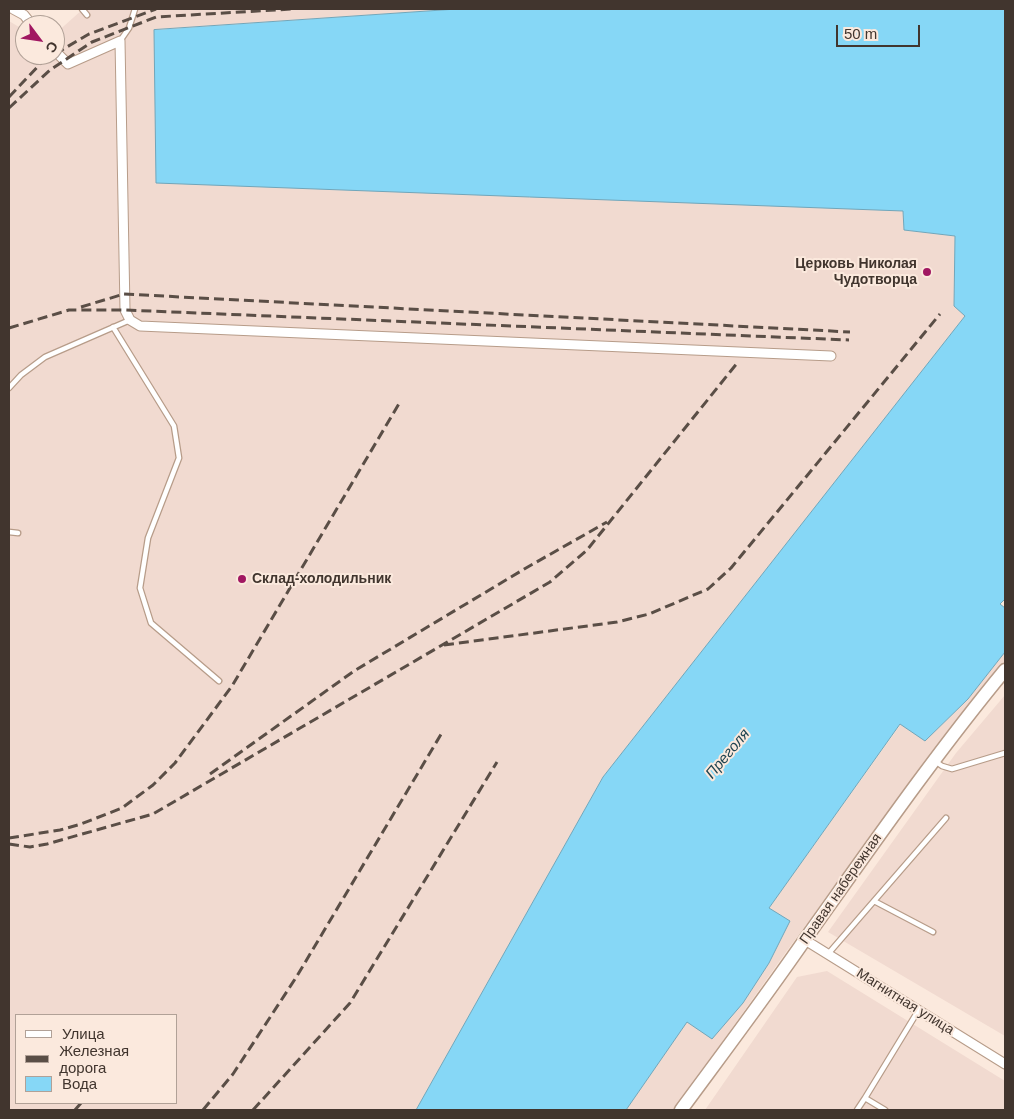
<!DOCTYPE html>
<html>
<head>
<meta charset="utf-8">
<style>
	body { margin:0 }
	#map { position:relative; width:1014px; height:1119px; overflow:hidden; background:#fbe9dd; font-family:Arial,sans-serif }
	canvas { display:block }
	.frame { position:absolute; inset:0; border:10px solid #41352e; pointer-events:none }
	.legend { position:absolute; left:15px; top:1014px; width:162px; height:90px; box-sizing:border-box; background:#fbe9dd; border:1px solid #b1a197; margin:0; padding:6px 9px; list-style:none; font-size:15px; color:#41352e }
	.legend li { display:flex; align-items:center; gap:10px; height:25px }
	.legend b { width:25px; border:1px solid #b1a197 }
	.north { position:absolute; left:15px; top:15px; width:50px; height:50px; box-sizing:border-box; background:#fbe9dd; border:1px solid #b1a197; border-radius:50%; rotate:121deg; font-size:14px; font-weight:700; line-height:20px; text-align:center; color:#41352e }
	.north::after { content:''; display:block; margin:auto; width:18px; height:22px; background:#a11761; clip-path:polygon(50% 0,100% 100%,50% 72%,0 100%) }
	.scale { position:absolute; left:836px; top:25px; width:84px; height:22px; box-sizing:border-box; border:2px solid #41352e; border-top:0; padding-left:6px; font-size:15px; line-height:18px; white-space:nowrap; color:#41352e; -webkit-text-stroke:4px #fbe9dd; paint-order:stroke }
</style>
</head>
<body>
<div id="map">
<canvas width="1014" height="1119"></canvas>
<div class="frame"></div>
<ul class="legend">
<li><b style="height:6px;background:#fff"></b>Улица</li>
<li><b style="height:6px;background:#5a4e46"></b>Железная дорога</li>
<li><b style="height:14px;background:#86d7f6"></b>Вода</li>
</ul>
<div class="north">С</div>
<div class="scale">50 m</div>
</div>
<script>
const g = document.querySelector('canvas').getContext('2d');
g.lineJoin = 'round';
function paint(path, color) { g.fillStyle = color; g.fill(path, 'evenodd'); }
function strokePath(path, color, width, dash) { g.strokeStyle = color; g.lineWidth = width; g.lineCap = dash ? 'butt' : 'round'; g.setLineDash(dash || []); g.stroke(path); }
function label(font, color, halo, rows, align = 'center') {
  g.font = font + ' Arial,sans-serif'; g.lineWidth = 4; g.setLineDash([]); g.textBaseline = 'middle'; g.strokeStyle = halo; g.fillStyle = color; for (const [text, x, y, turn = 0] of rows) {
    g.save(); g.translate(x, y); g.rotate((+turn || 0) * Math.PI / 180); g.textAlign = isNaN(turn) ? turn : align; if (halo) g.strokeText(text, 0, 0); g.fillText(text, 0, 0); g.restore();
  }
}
paint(new Path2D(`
	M83,9H457L154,30L903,211L904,230L955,236L954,305L966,315L603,777L416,1110H9V21L19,27L25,38V55H55V34ZM16,1015H176V1103H16Z
	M1005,652V663L936,749L786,952L674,1110H626L687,1022L743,1003L769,963L789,922L769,908L901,724L926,740L968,699Z
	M1005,695V1036L828,932L956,753Z
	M827,971L1005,1081V1110H705L797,977Z`), '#f1dad0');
const water = new Path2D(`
	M457,9H1005V599L1000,604L1005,608V652L968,699L925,741L900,724L769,908L790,921L769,963L743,1003L712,1039L687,1022L626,1110H416L603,777L965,316L954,306L955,236L904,230L903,211L156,183L154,30Z`);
paint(water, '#86d7f6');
strokePath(water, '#71a6ba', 1);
const lane = new Path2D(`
	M82,9L87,15
	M120,41L129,28L135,9
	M113,327L174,426L179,458L148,538L140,588L151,623L219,681
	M9,388L21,375L45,357L130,320
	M9,532L18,533
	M935,761L942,766L952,769L1005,753
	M874,901L933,932
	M828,954L946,818
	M857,1110L865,1098
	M885,1110L865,1098L918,1011`);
const street = new Path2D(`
	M13,9L24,15L32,25
	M55,51L68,64L120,41L125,310L130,320L140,326L831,356
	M805,940L1005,1064`);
const secondary = new Path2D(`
	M681,1110C723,1053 766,996 806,938C871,847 934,756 1005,670`);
strokePath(lane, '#b79c89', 7);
strokePath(street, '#b79c89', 11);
strokePath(secondary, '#b79c89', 15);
strokePath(lane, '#fff', 4.5);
strokePath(street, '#fff', 9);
strokePath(secondary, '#fff', 12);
strokePath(new Path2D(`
	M55,54L89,34L156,9
	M9,97L43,61L53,55
	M9,108L50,70L92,42L156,17L292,9
	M81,307L124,294L850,332
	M9,328L69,310H125L849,340
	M444,645L617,622L649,614L708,589L731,568L940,314
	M210,774L354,671L526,568L607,522
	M9,838L60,830L81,824L122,808L153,785L175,763L232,686L400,402
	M9,844L30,847L47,844L153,814L550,582L587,550L738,362
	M75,1110L81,1103
	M203,1110L233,1074L297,976L443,731
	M253,1110L350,1003L497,762`), '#5a4e46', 3, [10, 5]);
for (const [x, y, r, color] of [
	[927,272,5,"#a11761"],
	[242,579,5,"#a11761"]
]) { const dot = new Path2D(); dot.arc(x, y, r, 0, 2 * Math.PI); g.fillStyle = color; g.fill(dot); strokePath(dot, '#fbe9dd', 2); }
label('bold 14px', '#41352e', '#fbe9dd', [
	["Церковь Николая",917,264],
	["Чудотворца",917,280],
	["Склад-холодильник",252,579,"left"]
], 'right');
label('14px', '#41352e', '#fbe9dd', [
	["Правая набережная",841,889,-55],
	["Магнитная улица",905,1002,32]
]);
label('italic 15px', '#204552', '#fbe9dd', [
	["Преголя",728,754,-50]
]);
</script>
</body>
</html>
